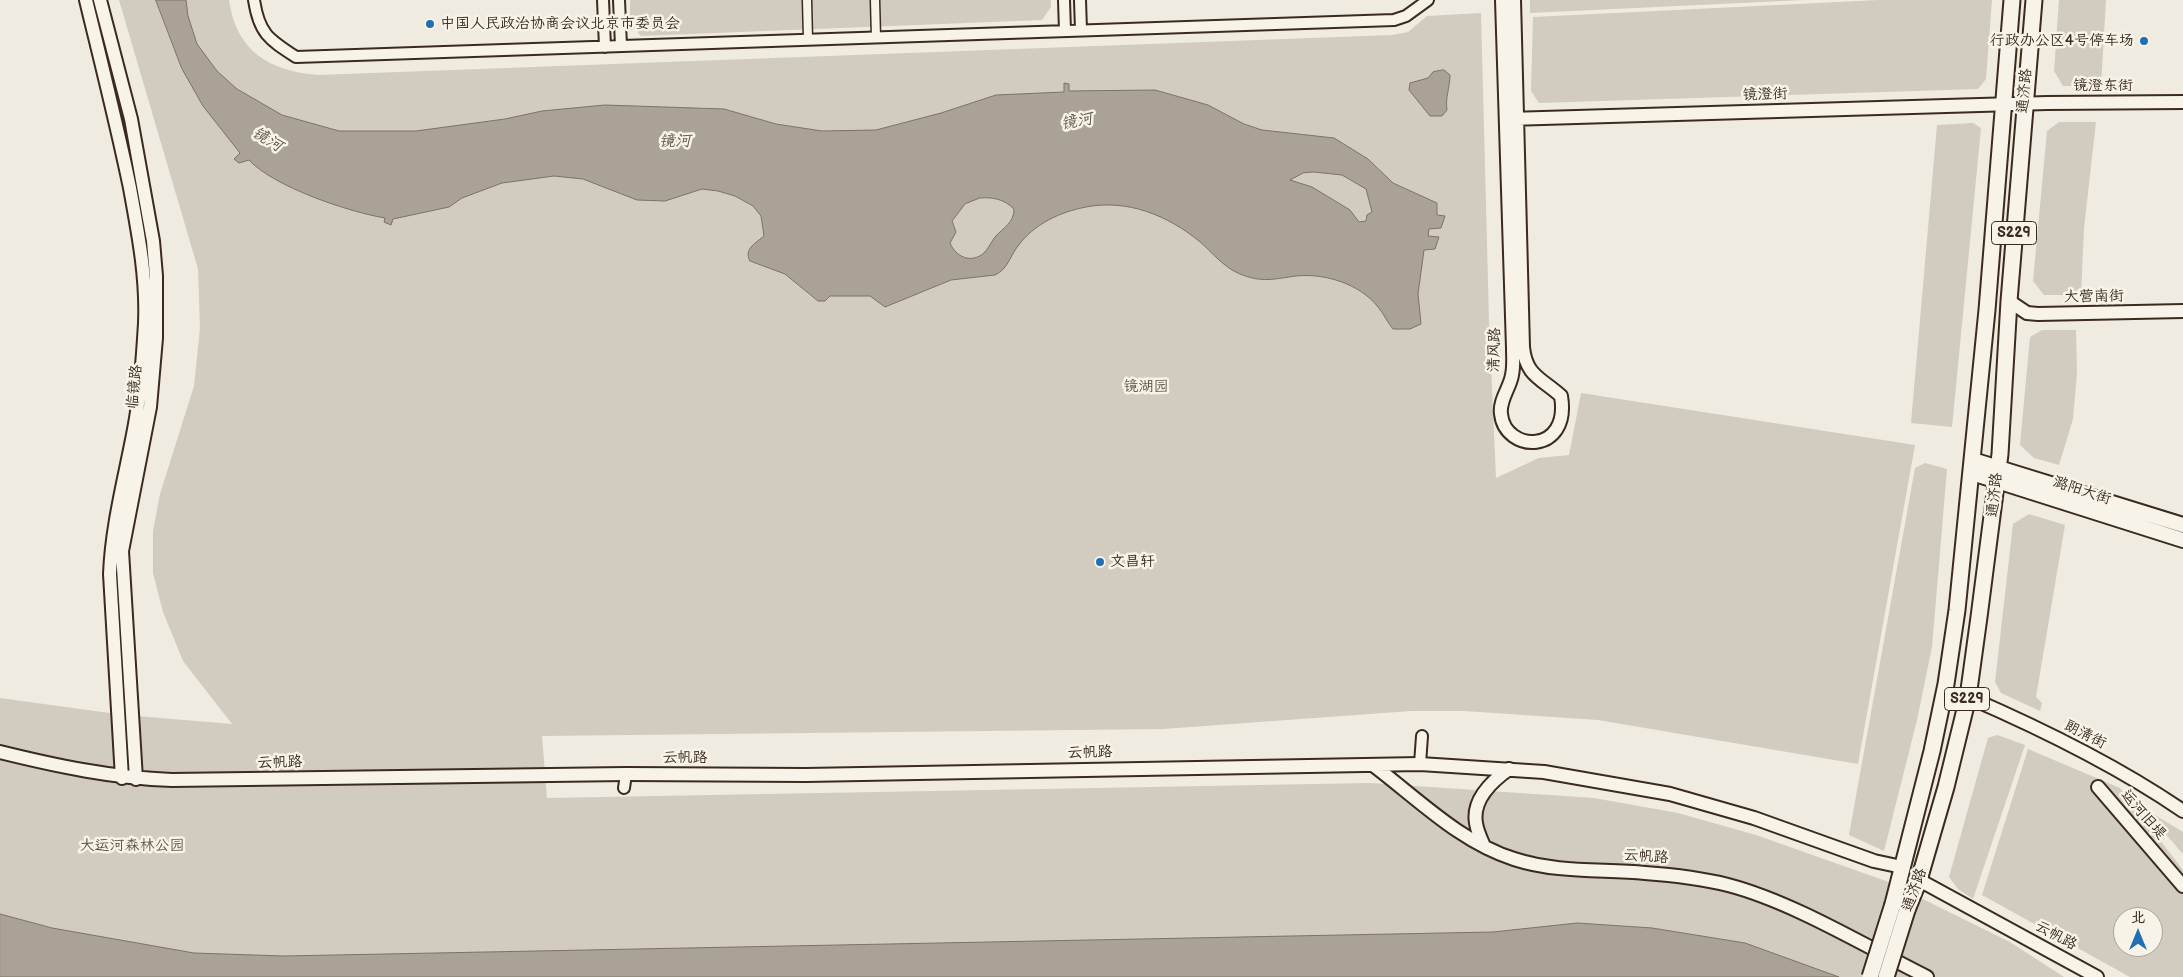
<!DOCTYPE html>
<html>
<head>
<meta charset="utf-8">
<style>
	body { margin:0 }
	#map { position:relative; width:2183px; height:977px; overflow:hidden; background:#efebe0; font-family:"Balsamiq Sans","LXGW WenKai TC",sans-serif }
	canvas { display:block }
	.north { position:absolute; left:2113px; top:907px; width:50px; height:50px; box-sizing:border-box; background:#f7f3e8; border:1px solid #aca397; border-radius:50%; rotate:0deg; font-size:14px; font-weight:700; line-height:20px; text-align:center; color:#3b2a1e }
	.north::after { content:''; display:block; margin:auto; width:18px; height:22px; background:#1f6fb2; clip-path:polygon(50% 0,100% 100%,50% 72%,0 100%) }
</style>
</head>
<body>
<div id="map">
<canvas width="2183" height="977"></canvas>
<div class="north">北</div>
</div>
<script>
const g = document.querySelector('canvas').getContext('2d');
g.lineJoin = 'round';
function paint(path, color) { g.fillStyle = color; g.fill(path, 'evenodd'); }
function strokePath(path, color, width, dash) { g.strokeStyle = color; g.lineWidth = width; g.lineCap = dash ? 'butt' : 'round'; g.setLineDash(dash || []); g.stroke(path); }
function label(font, color, halo, rows, align = 'center') {
  g.font = font + ' "Balsamiq Sans","LXGW WenKai TC",sans-serif'; g.lineWidth = 5; g.setLineDash([]); g.textBaseline = 'middle'; g.strokeStyle = halo; g.fillStyle = color; for (const [text, x, y, turn = 0] of rows) {
    g.save(); g.translate(x, y); g.rotate((+turn || 0) * Math.PI / 180); g.textAlign = isNaN(turn) ? turn : align; if (halo) g.strokeText(text, 0, 0); g.fillText(text, 0, 0); g.restore();
  }
}
paint(new Path2D(`
	M119,0H229C236,51 269,71 318,75L1392,35L1408,32L1427,16L1481,13L1489,321L1496,478L1539,458L1569,455L1581,393L1915,445L1858,764L1598,720L1464,711H1411L1163,729L542,736L547,798L1370,783L1594,798L1678,813L1756,835L1886,881L2010,942L2064,977H0V698L124,715L232,724L183,661L163,612L153,573V531L160,494L194,386L200,328L198,269Z
	M630,0H1051V7L1042,20L641,36L630,23Z
	M1530,0H1804L1530,13Z
	M1879,0H1992L1986,79L1978,89L1539,103L1531,91L1533,17Z
	M2059,0H2106L2101,86H2063L2054,71Z
	M2059,122H2096L2084,228L2081,295H2044L2033,281L2047,131Z
	M1973,123L1981,128L1952,427L1911,423L1937,125Z
	M2042,330H2076L2077,373L2073,419L2059,465L2034,458L2020,445L2030,337Z
	M1925,463L1947,469L1932,647L1917,720L1884,851L1849,835L1915,468Z
	M2029,514L2065,525L2036,697L2042,703L2040,711L2001,693L1995,682L2013,524Z
	M1997,735L2025,745L1973,899L1958,889L1949,877L1988,738Z
	M2028,749L2120,788L2183,870V977H2130L1982,895ZM2123,917H2153V947H2123Z
	M2142,807L2183,832V854Z`), '#d1cbc0');
const water = new Path2D(`
	M156,0H186L188,16L197,44L217,71L237,89L282,115L339,131H416L505,119L542,111L605,105L724,109L776,124L822,131L876,130L941,113L996,95L1064,92V83L1069,84V91L1155,90L1208,105L1244,124L1262,130L1334,138L1368,159L1393,183L1437,203V215L1445,216L1441,228L1429,229L1428,236L1439,237L1435,249L1424,250L1418,294L1421,324L1410,329H1393C1387,322 1384,314 1378,307C1360,284 1325,273 1296,276C1274,279 1262,283 1240,274C1223,267 1212,252 1199,241C1167,215 1127,199 1086,207C1060,212 1034,224 1018,246C1010,256 1008,269 995,275L951,280L885,307L870,296H830L825,301H818L785,274L750,261C743,249 757,242 764,236L761,216L753,206L735,196L718,191L702,189L665,201L637,200L583,179L554,176L502,183L462,198L449,207L393,219L391,225L384,222L385,218C349,212 274,187 249,160L239,163L234,159L240,153L203,106L182,69ZM1314,172L1342,175L1366,189L1372,212L1367,215L1366,221L1359,222L1350,210L1312,187L1290,180L1303,173ZM980,198C993,197 1004,199 1014,209C1014,223 1004,227 995,237C991,242 989,248 984,253C971,264 956,257 950,243L956,232L952,221L965,204Z
	M1444,70L1450,75C1450,88 1445,97 1447,110L1442,116H1430L1409,90L1410,83L1428,78L1433,72Z
	M0,914L52,928L194,953L284,956L1493,932L1577,923L1652,928L1745,943L1839,977H0Z`);
paint(water, '#aaa296');
strokePath(water, '#7e7266', 1);
const pedestrian = new Path2D(`
	M807,0L808,39
	M875,0L876,37`);
const minor = new Path2D(`
	M254,0C259,33 268,39 296,57L1394,20L1406,16L1428,0
	M603,0L605,47
	M619,0L621,46
	M1064,0L1065,31
	M1080,0L1081,30
	M1420,764L1422,736
	M624,788L626,774`);
const tertiary = new Path2D(`
	M86,0C101,62 117,125 130,188C138,232 147,277 145,323C143,357 141,391 135,424C126,474 112,523 110,574L122,778
	M100,0L131,119L153,241L156,276V338L150,407L122,551L136,779
	M1502,0L1513,348C1513,356 1514,366 1512,375C1510,388 1499,400 1501,414C1505,453 1571,455 1561,396C1541,378 1526,376 1523,347L1514,0
	M1509,119L2047,103L2183,102
	M2009,301L2027,313L2038,314L2183,311
	M1968,697C2042,729 2116,765 2183,811
	M0,752C57,766 113,778 172,780L626,774L806,775L1420,764L1544,772L1670,794L1754,818L1874,861L1902,867
	M1373,765C1418,799 1460,842 1514,859C1557,873 1601,869 1645,873C1673,875 1700,878 1728,885C1793,902 1865,946 1927,977
	M2098,787L2183,886
	M1484,846C1481,839 1477,831 1476,823C1472,800 1492,781 1509,769
	M1919,880L2097,977`);
const secondary = new Path2D(`
	M1973,460L2183,525
	M1972,473L2183,540`);
const primary = new Path2D(`
	M1893,904L1932,751L1946,684L1957,610L1987,310L2012,0
	M1907,910L1919,880L1946,787L1968,697L1979,617L2000,454L2009,301L2034,0`);
strokePath(pedestrian, '#3b2a1e', 11);
strokePath(minor, '#3b2a1e', 14);
strokePath(tertiary, '#3b2a1e', 16);
strokePath(secondary, '#3b2a1e', 18);
strokePath(primary, '#3b2a1e', 19);
strokePath(pedestrian, '#f7f3e8', 8);
strokePath(minor, '#f7f3e8', 10);
strokePath(tertiary, '#f7f3e8', 12);
strokePath(secondary, '#f7f3e8', 14);
strokePath(primary, '#f7f3e8', 15);
const primaryBridge = new Path2D(`
	M1870,977L1893,904
	M1886,977L1907,910`);
strokePath(primaryBridge, '#3b2a1e', 19, []);
strokePath(primaryBridge, '#f7f3e8', 15);
for (const [x, y, r, color] of [
	[430,24,5,"#1f6fb2"],
	[2144,41,5,"#1f6fb2"],
	[1100,562,5,"#1f6fb2"]
]) { const dot = new Path2D(); dot.arc(x, y, r, 0, 2 * Math.PI); g.fillStyle = color; g.fill(dot); strokePath(dot, '#f7f3e8', 2); }
for (const [x, y, w] of [
	[2014,233,45],
	[1967,699,45]
]) { const box = new Path2D(); box.roundRect(x - w / 2, y - 11.5, w, 23, 4); g.fillStyle = '#f7f3e8'; g.fill(box); strokePath(box, '#3b2a1e', 1); }
label('bold 14px', '#3b2a1e', null, [
	["S229",2014,233],
	["S229",1967,699]
]);
label('15px', '#3b2a1e', '#f7f3e8', [
	["中国人民政治协商会议北京市委员会",440,24],
	["行政办公区4号停车场",2134,41,"right"],
	["文昌轩",1110,562]
], 'left');
label('15px', '#3b2a1e', '#f7f3e8', [
	["镜澄东街",2103,86],
	["通济路",2025,91,-85],
	["镜澄街",1765,95,-2],
	["大营南街",2094,297,-1],
	["清风路",1495,350,-89],
	["临镜路",135,387,-84],
	["潞阳大街",2082,491,18],
	["通济路",1995,495,-84],
	["朗清街",2085,735,26],
	["云帆路",1090,753,-1],
	["云帆路",685,758],
	["云帆路",280,763,-1],
	["运河旧堤",2143,815,49],
	["云帆路",1646,857,4],
	["通济路",1915,890,-70],
	["云帆路",2056,936,28]
]);
label('15px', '#605246', '#f7f3e8', [
	["镜湖园",1146,387],
	["大运河森林公园",132,846]
]);
label('italic 16px', '#625448', '#f7f3e8', [
	["镜河",1077,122,-11],
	["镜河",267,140,31],
	["镜河",675,142,-1]
]);
</script>
</body>
</html>
